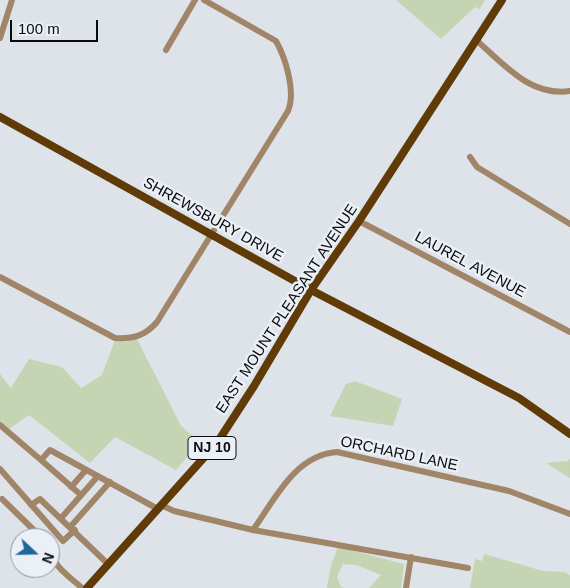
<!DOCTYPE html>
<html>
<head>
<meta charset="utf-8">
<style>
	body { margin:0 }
	#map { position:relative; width:570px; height:588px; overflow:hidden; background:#dde3e8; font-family:Helvetica,sans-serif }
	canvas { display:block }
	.north { position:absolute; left:10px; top:528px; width:50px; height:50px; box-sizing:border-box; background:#eaf0f6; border:1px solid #909599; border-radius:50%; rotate:111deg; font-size:14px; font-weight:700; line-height:20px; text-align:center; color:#0a0c0e }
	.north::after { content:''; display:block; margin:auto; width:18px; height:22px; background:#20669b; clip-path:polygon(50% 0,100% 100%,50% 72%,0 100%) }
	.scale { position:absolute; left:10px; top:20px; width:88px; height:22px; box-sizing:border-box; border:2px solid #0a0c0e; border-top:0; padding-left:6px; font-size:15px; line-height:18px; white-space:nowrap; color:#0a0c0e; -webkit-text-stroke:4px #eaf0f6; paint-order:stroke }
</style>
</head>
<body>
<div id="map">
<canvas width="570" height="588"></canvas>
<div class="north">N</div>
<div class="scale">100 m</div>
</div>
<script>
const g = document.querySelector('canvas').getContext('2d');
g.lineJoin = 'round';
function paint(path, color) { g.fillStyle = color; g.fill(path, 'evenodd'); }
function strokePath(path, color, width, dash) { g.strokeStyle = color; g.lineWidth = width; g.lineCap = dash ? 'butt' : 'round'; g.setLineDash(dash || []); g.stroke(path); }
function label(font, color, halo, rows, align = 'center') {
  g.font = font + ' Helvetica,sans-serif'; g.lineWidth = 5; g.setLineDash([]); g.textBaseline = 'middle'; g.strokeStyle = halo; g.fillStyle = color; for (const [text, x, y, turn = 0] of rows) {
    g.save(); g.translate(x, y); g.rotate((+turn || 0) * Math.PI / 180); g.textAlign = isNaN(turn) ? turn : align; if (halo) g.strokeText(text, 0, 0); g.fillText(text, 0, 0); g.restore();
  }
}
paint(new Path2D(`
	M396,0H485L480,9L475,7L441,39Z
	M137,339L181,426L200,442L176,470L115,437L90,463L29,415L9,429L0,425V374L11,388L29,359L62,367L81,388L102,375L115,340Z
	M355,381L402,399L393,426L330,416L346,384Z
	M570,459V478L546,463L568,461Z
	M338,547L404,564L401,588H369L381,575L356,565L343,564L337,577L341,587L345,588H327L331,565Z
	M484,554L543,571L564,572L570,575V588H470L475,559L482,561Z`), '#c5d4b3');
strokePath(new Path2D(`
	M0,38L12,0
	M476,40C504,64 530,97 570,91
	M166,50L195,0
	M470,157L477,167L570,224
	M359,221L570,332
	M0,277L115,338C133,339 145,336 157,322L288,111C296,92 286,59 276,41L204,0
	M0,425L41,460
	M0,469L63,541L75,530
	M71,487L86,470
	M81,495L41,460L50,450L158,509
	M2,499L42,538
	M31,505L40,499L108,564
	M161,505L174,511L253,530L468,568
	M62,517L98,476
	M71,526L110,482
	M253,530C275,499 295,455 337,452L509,491L570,514
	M51,546C50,565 69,576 82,588
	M406,588L411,557`), '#a18568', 6);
strokePath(new Path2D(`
	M0,117L311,290L519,398L570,434
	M87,588L217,443L254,386L311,290L359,221L502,0`), '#603b08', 8);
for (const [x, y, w] of [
	[212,448,48]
]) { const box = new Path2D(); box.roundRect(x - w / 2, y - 11.5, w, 23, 4); g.fillStyle = '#eaf0f6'; g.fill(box); strokePath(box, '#0a0c0e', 1); }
label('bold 14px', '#0a0c0e', null, [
	["NJ 10",212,448]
]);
label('15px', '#0a0c0e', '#eaf0f6', [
	["SHREWSBURY DRIVE",213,220,29],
	["LAUREL AVENUE",470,265,28],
	["EAST MOUNT PLEASANT AVENUE",287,309,-57],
	["ORCHARD LANE",399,454,12]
]);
</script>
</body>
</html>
